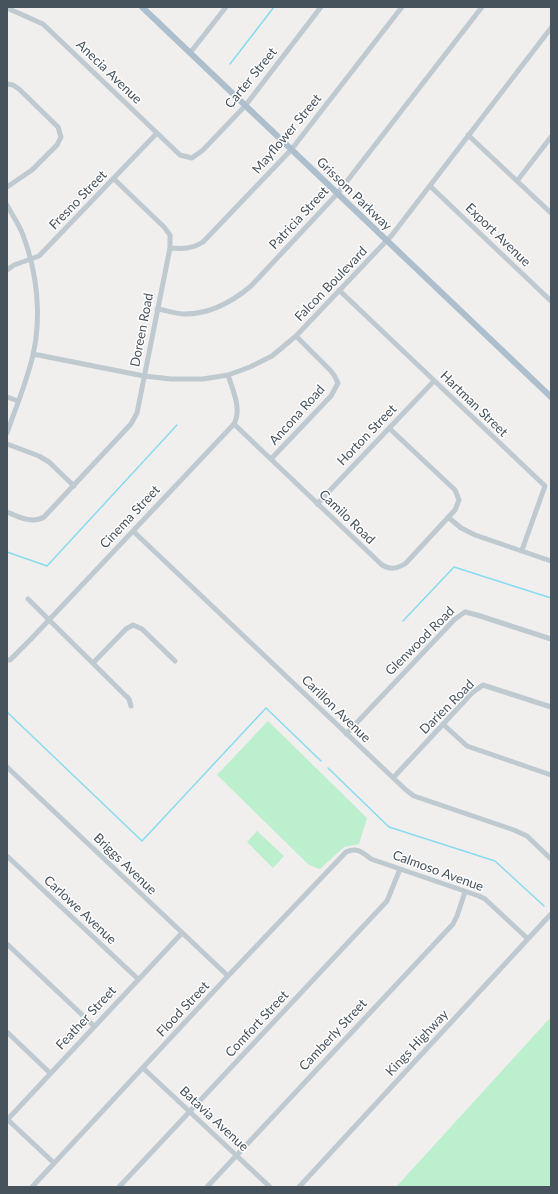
<!DOCTYPE html>
<html>
<head>
<meta charset="utf-8">
<style>
	body { margin:0 }
	#map { position:relative; width:558px; height:1194px; overflow:hidden; background:#f1eeee; font-family:Lato,sans-serif }
	canvas { display:block }
	.frame { position:absolute; inset:0; border:8px solid #46525c; pointer-events:none }
</style>
</head>
<body>
<div id="map">
<canvas width="558" height="1194"></canvas>
<div class="frame"></div>
</div>
<script>
const g = document.querySelector('canvas').getContext('2d');
g.lineJoin = 'round';
function paint(path, color) { g.fillStyle = color; g.fill(path, 'evenodd'); }
function strokePath(path, color, width, dash) { g.strokeStyle = color; g.lineWidth = width; g.lineCap = dash ? 'butt' : 'round'; g.setLineDash(dash || []); g.stroke(path); }
function label(font, color, halo, rows, align = 'center') {
  g.font = font + ' Lato,sans-serif'; g.lineWidth = 3; g.setLineDash([]); g.textBaseline = 'middle'; g.strokeStyle = halo; g.fillStyle = color; for (const [text, x, y, turn = 0] of rows) {
    g.save(); g.translate(x, y); g.rotate((+turn || 0) * Math.PI / 180); g.textAlign = isNaN(turn) ? turn : align; if (halo) g.strokeText(text, 0, 0); g.fillText(text, 0, 0); g.restore();
  }
}
paint(new Path2D(`
	M268,721L367,818L359,844L344,847L320,869L309,865L217,775Z
	M257,831L284,856L273,868L247,842Z
	M551,1017V1187H396Z`), '#bbefcd');
strokePath(new Path2D(`
	M230,64L274,7
	M7,552L47,566L177,425
	M403,621L454,567L551,598
	M7,712L142,841L266,708L321,761
	M328,768L389,827L495,861L544,906`), '#87dced', 1.5);
strokePath(new Path2D(`
	M7,8L43,24L180,155L192,158L203,150L245,106L321,7
	M190,53L226,7
	M7,84L13,85L19,89L58,127L61,137L57,145L32,170L7,187
	M468,135L551,213
	M517,181L551,137
	M430,186L551,301
	M7,205C12,215 19,224 23,235C37,272 42,316 33,355C27,381 16,407 7,433
	M170,248C183,249 192,249 203,242L291,150L402,7
	M7,270L14,265L39,256L157,133
	M339,290L545,486L522,550
	M157,309C166,310 176,314 185,314C211,314 232,302 251,286L337,194L482,7
	M33,354L144,376L171,379H203L228,375L250,367L272,356L296,336L392,235L551,28
	M7,397L18,401
	M234,424L382,565C391,570 397,569 406,563L455,510L459,500L455,490L389,428
	M7,444L39,456L49,462L74,486
	M271,459L331,396L338,383L334,375L330,370L296,336
	M317,504L434,381
	M7,512C19,517 32,524 44,517L131,424L137,413L170,248V235L164,227L114,179
	M448,517L461,528L475,535L551,561
	M133,531L406,790L414,796L514,830L527,836L551,859
	M28,599L129,699L131,706
	M7,660H10L31,639L234,424C242,409 233,391 228,375
	M93,663L126,629L133,625L142,629L175,661
	M444,725L467,746L551,775
	M346,734L455,619L465,612L477,615L551,639
	M7,767L228,976
	M393,778L472,693L483,685L551,707
	M7,856L138,979
	M7,944L94,1026
	M7,1032L50,1073
	M143,1068L270,1187
	M7,1119L54,1163
	M8,1119L182,933
	M32,1187L228,976L346,852C357,847 362,852 371,859L479,896L485,899L528,939
	M119,1187L387,901L400,869
	M207,1187L453,924L457,916L465,892
	M299,1187L551,914`), '#bec9d0', 5);
strokePath(new Path2D(`
	M142,7L551,397`), '#adbfcd', 6);
label('13px', '#46525c', '#fff', [
	["Anecia Avenue",109,72,44],
	["Carter Street",251,78,-51],
	["Mayflower Street",287,134,-50],
	["Grissom Parkway",354,194,44],
	["Fresno Street",78,200,-46],
	["Patricia Street",299,218,-47],
	["Export Avenue",498,235,44],
	["Falcon Boulevard",331,284,-46],
	["Doreen Road",142,330,-79],
	["Hartman Street",474,404,44],
	["Ancona Road",297,415,-48],
	["Horton Street",367,435,-46],
	["Cinema Street",130,517,-47],
	["Camilo Road",347,517,44],
	["Glenwood Road",420,641,-45],
	["Darien Road",447,707,-45],
	["Carillon Avenue",336,709,44],
	["Briggs Avenue",125,864,44],
	["Calmoso Avenue",438,871,20],
	["Carlowe Avenue",80,910,43],
	["Flood Street",183,1009,-47],
	["Feather Street",86,1018,-47],
	["Comfort Street",257,1024,-47],
	["Camberly Street",333,1035,-47],
	["Kings Highway",417,1043,-47],
	["Batavia Avenue",214,1119,43]
]);
</script>
</body>
</html>
